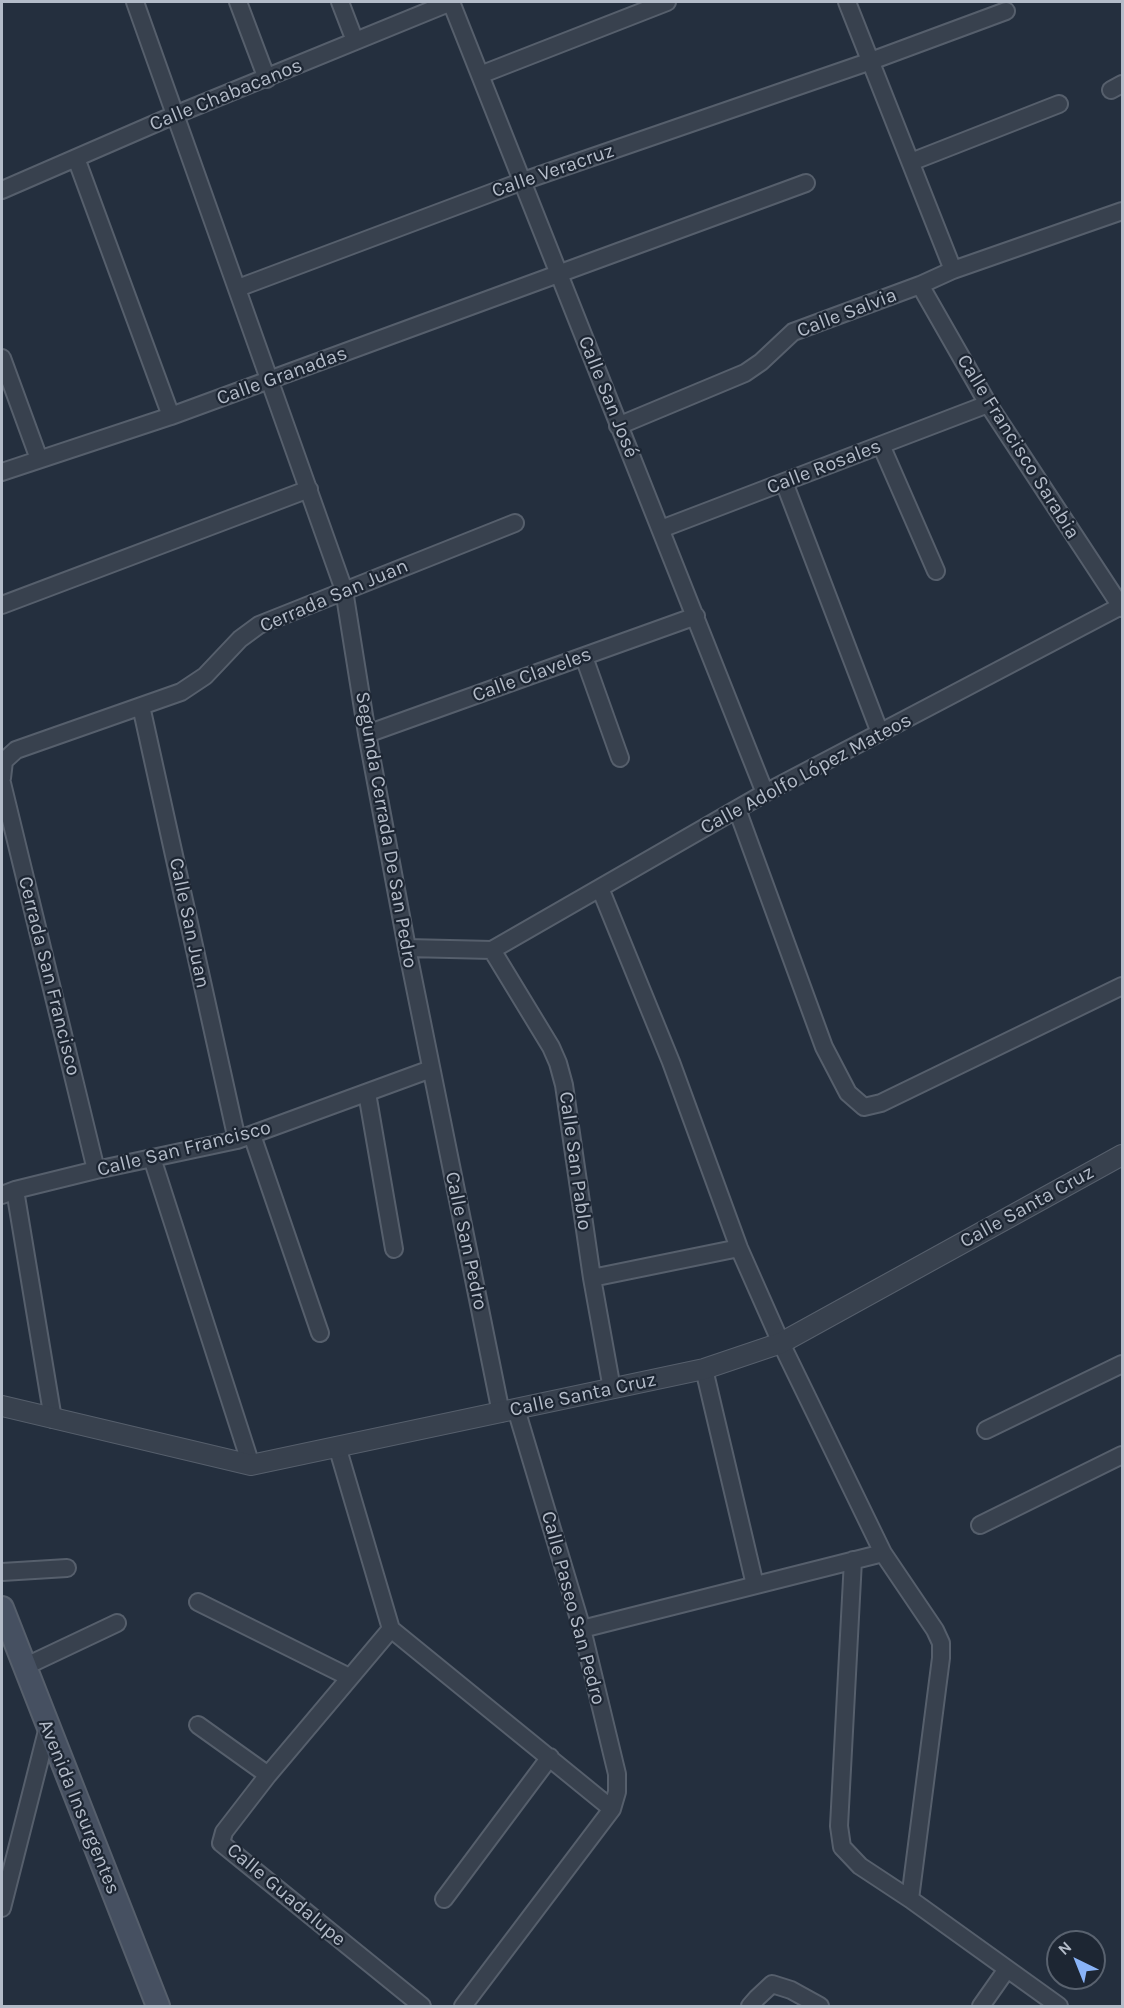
<!DOCTYPE html>
<html>
<head>
<meta charset="utf-8">
<style>
	body { margin:0 }
	#map { position:relative; width:1124px; height:2008px; overflow:hidden; background:#242f3e; font-family:Karla,sans-serif }
	canvas { display:block }
	.frame { position:absolute; inset:0; border:3px solid #b4bcc9; pointer-events:none }
	.north { position:absolute; left:1046px; top:1930px; width:60px; height:60px; box-sizing:border-box; background:#1d2633; border:2px solid #59626f; border-radius:50%; rotate:317deg; font-size:16px; font-weight:700; line-height:24px; text-align:center; color:#b4bcc9 }
	.north::after { content:''; display:block; margin:auto; width:21px; height:27px; background:#8ab4f8; clip-path:polygon(50% 0,100% 100%,50% 72%,0 100%) }
</style>
</head>
<body>
<div id="map">
<canvas width="1124" height="2008"></canvas>
<div class="frame"></div>
<div class="north">N</div>
</div>
<script>
const g = document.querySelector('canvas').getContext('2d');
g.lineJoin = 'round';
function strokePath(path, color, width, dash) { g.strokeStyle = color; g.lineWidth = width; g.lineCap = dash ? 'butt' : 'round'; g.setLineDash(dash || []); g.stroke(path); }
function label(font, color, halo, rows, align = 'center') {
  g.font = font + ' Karla,sans-serif'; g.lineWidth = 4.5; g.setLineDash([]); g.textBaseline = 'middle'; g.strokeStyle = halo; g.fillStyle = color; for (const [text, x, y, turn = 0] of rows) {
    g.save(); g.translate(x, y); g.rotate((+turn || 0) * Math.PI / 180); g.textAlign = isNaN(turn) ? turn : align; if (halo) g.strokeText(text, 0, 0); g.fillText(text, 0, 0); g.restore();
  }
}
const minor = new Path2D(`
	M135,2L344,590L367,734L407,948L501,1413
	M238,2L267,79
	M340,2L355,41
	M451,2L765,793
	M847,2L953,270
	M480,75L667,2
	M1111,90L1122,84
	M76,158L171,416
	M911,162L1059,104
	M2,190L177,114L451,2
	M920,285L988,404L1122,608
	M238,288L523,181L871,61L1006,11
	M2,358L39,459
	M618,426L745,373L761,362L793,332L920,285L953,270L1122,211
	M881,445L936,571
	M2,472L171,416L806,183
	M784,482L880,733
	M661,529L988,404
	M2,605L309,489
	M584,657L620,758
	M141,706L237,1140
	M367,734L696,616
	M2,778L4,761L16,750L181,692L205,676L240,639L259,625L515,523
	M2,783L96,1170
	M737,809L824,1047L848,1093L864,1107L881,1103L1122,986
	M600,888L671,1062L739,1248L781,1343L883,1553L935,1630L941,1643V1658L910,1899
	M407,948L492,950
	M492,950L765,793L1121,606
	M492,950L551,1047L558,1063L564,1085L592,1278L612,1389
	M367,1093L394,1249
	M252,1135L320,1333
	M152,1158L251,1465
	M15,1190L53,1419
	M2,1195L15,1190L96,1170L237,1140L431,1069
	M592,1278L739,1248
	M704,1369L755,1585
	M986,1430L1122,1364
	M337,1446L391,1629L612,1809
	M980,1525L1122,1455
	M853,1560L839,1826L842,1847L860,1866L910,1899L1059,2006
	M2,1572L67,1568
	M198,1602L349,1677
	M391,1629L268,1775L224,1832L221,1843L422,2006
	M582,1629L883,1553
	M24,1667L117,1623
	M198,1725L268,1775
	M444,1899L550,1757
	M2,1908L48,1727
	M463,2006L612,1809L617,1792V1774L582,1629L516,1409
	M750,2006L757,1998L772,1984L791,1990L820,2006
	M981,2006L1007,1969`);
const tertiary = new Path2D(`
	M2,1406L251,1465L704,1369L781,1343L1122,1155`);
const secondary = new Path2D(`
	M2,1608L158,2006`);
strokePath(minor, '#565f6c', 20);
strokePath(tertiary, '#565f6c', 22);
strokePath(secondary, '#565f6c', 26);
strokePath(minor, '#38414e', 16);
strokePath(tertiary, '#38414e', 20);
strokePath(secondary, '#465061', 22);
label('20px', '#b4bcc9', '#1d2633', [
	["Calle Chabacanos",226,95,-22],
	["Calle Veracruz",553,171,-19],
	["Calle Salvia",847,313,-21],
	["Calle Granadas",282,376,-20],
	["Calle San José",608,397,68],
	["Calle Francisco Sarabia",1018,447,58],
	["Calle Rosales",824,467,-21],
	["Cerrada San Juan",334,596,-23],
	["Calle Claveles",532,675,-20],
	["Calle Adolfo López Mateos",806,774,-28],
	["Segunda Cerrada De San Pedro",386,830,80],
	["Calle San Juan",189,923,78],
	["Cerrada San Francisco",49,976,76],
	["Calle San Francisco",184,1149,-14],
	["Calle San Pablo",575,1161,82],
	["Calle Santa Cruz",1027,1207,-29],
	["Calle San Pedro",466,1241,78],
	["Calle Santa Cruz",583,1395,-12],
	["Calle Paseo San Pedro",573,1608,75],
	["Avenida Insurgentes",79,1807,68],
	["Calle Guadalupe",286,1895,40]
]);
</script>
</body>
</html>
